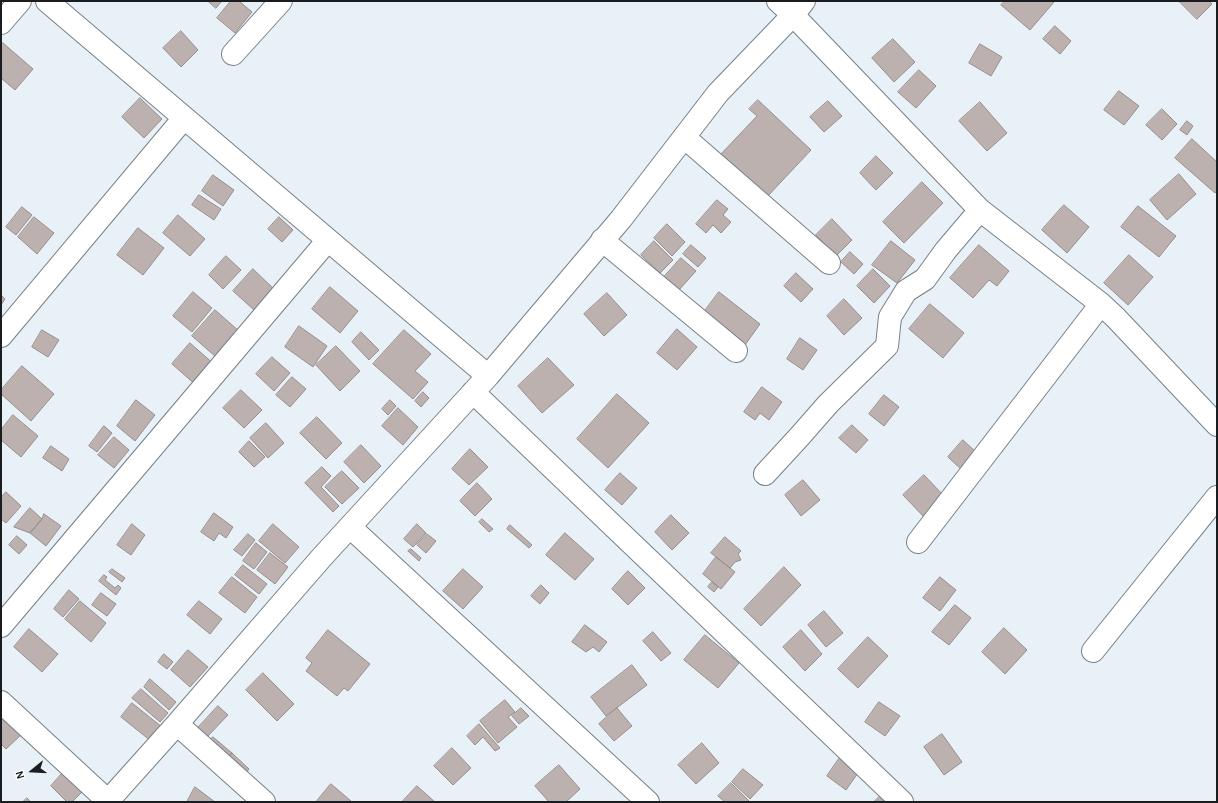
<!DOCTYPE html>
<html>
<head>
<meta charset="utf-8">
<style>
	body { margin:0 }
	#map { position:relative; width:1218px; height:803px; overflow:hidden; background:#e8f1f8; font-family:"Alegreya Sans",sans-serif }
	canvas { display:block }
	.frame { position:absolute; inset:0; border:2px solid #191d1f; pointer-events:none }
	.north { position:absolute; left:12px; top:751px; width:40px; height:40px; -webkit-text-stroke:3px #fbfdff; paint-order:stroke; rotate:252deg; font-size:11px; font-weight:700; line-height:16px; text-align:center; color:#191d1f }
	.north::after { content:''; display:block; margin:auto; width:14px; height:18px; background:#191d1f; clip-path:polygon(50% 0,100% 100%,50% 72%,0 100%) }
</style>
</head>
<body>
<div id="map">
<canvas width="1218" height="803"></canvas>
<div class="frame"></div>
<div class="north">N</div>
</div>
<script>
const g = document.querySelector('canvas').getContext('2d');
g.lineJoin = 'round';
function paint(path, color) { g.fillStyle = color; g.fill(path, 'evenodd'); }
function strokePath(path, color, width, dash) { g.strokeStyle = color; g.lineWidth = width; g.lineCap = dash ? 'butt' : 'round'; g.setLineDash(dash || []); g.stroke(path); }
const building = new Path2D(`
	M208,1H222L216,8Z
	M231,1H239L252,12L235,33L217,18Z
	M1005,1H1054V2L1030,30L1001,5Z
	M1179,1H1209L1212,4L1197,19Z
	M1055,26L1071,41L1060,54L1043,39Z
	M181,31L198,50L181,67L163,48Z
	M893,39L915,62L894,82L872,58Z
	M3,43L33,69L15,90L1,78V45Z
	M980,44L1002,57L991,76L969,63Z
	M919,70L936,86L916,108L898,92Z
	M1119,91L1139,106L1124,125L1104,110Z
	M140,98L162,119L144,138L122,117Z
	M758,100L811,150L766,198L721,154L757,116L749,109Z
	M828,101L842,116L824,132L810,117Z
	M980,102L1007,133L987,151L959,121Z
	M1162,109L1177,124L1162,140L1146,125Z
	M1187,121L1193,126L1187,135L1180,130Z
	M1192,139L1217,162V190L1215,193L1175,158Z
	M876,156L893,173L876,190L860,173Z
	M1179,174L1196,194L1167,220L1150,200Z
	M213,175L234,190L223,206L202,191Z
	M922,182L943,203L904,243L883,222Z
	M199,195L221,209L214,220L192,205Z
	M717,200L728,209L723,215L731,222L721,233L713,225L706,233L696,224Z
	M1064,205L1089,227L1067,253L1042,230Z
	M1138,206L1176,236L1159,257L1121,227Z
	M22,207L32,215L16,235L6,227Z
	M178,215L205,239L190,256L163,233Z
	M34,217L54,233L37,254L18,237Z
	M279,217L293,230L282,242L268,229Z
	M832,219L852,240L836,256L816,235Z
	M667,224L685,242L672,256L654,238Z
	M138,228L164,248L143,275L117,255Z
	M654,241L673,260L660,273L641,255Z
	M891,241L915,260L897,283L872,265Z
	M691,245L706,258L698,267L683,254Z
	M979,245L1009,271L997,286L989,280L973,298L950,278Z
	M850,252L863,264L854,274L841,262Z
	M1129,255L1153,277L1128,305L1104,283Z
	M226,256L241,270L223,289L209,275Z
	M681,258L696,271L678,291L664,277Z
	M253,269L274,289L254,310L233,291Z
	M873,269L890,286L874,303L857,286Z
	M796,273L813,289L801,302L784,286Z
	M330,287L358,311L340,333L312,309Z
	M193,292L212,308L192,332L173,316Z
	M719,292L760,324L745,345L704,312Z
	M607,293L627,315L604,336L584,314Z
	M1,295L5,299L1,305Z
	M844,299L862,318L844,335L827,316Z
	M930,304L964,333L943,358L909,329Z
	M215,310L239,331L216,357L192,336Z
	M299,326L327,346L313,367L285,347Z
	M677,329L697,347L677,370L657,353Z
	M42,330L59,340L48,357L32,347Z
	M404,330L431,354L415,371L428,382L413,399L373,364Z
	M361,332L379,350L369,360L352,342Z
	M800,338L817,350L803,370L787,359Z
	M190,343L215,365L197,386L172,364Z
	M336,346L360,371L340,391L316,365Z
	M272,357L290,373L274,391L256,374Z
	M548,358L574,385L542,413L518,386Z
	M22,366L54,394L31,421L1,394V390Z
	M292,377L306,389L290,407L276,395Z
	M762,387L782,402L769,420L760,413L755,420L744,412Z
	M241,390L262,410L244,428L223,408Z
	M423,392L429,398L421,407L415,401Z
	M617,394L649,423L608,468L577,439Z
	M884,395L899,407L884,426L869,414Z
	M136,400L155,415L135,441L117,426Z
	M390,400L396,406L388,415L382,409Z
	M398,408L418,427L403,445L382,426Z
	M13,415L38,436L21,457L1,440V430Z
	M317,417L342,443L326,459L300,433Z
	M266,423L284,443L268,458L250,438Z
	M852,425L868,440L856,453L839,438Z
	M104,426L112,433L97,452L89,446Z
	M114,437L129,450L114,468L98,455Z
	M963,440L978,454L963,471L948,457Z
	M249,441L265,457L254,467L239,452Z
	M361,445L381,466L364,483L344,462Z
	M51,446L69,459L62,471L43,458Z
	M470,449L488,467L469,485L452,469Z
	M322,467L331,476L321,487L339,506L333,512L305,483Z
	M342,471L359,488L342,504L325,487Z
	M620,473L637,488L622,505L605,490Z
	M924,475L945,497L924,517L903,495Z
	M803,480L820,500L801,516L785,495Z
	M477,483L492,499L475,516L460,501Z
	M6,492L21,506L6,523L1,519V498Z
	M30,508L42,519L30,533L14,527Z
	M214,513L233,527L226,538L219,533L214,541L201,532Z
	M44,514L61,526L46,546L30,533L42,519Z
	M671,515L689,533L672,550L655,532Z
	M482,519L493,529L489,532L479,522Z
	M132,524L145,535L131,555L117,545Z
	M273,524L299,547L285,563L259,541Z
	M417,524L426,533L413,547L404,539Z
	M510,525L532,545L529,548L507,529Z
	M565,533L594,559L575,580L546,555Z
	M248,534L255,540L242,556L234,550Z
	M427,534L436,541L426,553L417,545Z
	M17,536L27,545L19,554L9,545Z
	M725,537L741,551L738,554L741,560L735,562L730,568L711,553Z
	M256,543L267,552L254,569L243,561Z
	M411,549L421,558L419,561L408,551Z
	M270,553L288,567L275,584L257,570Z
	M716,557L735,572L721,589L703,574Z
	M243,565L267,584L259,594L235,575Z
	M784,567L801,585L761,626L744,609Z
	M112,569L125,578L122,582L109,572Z
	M463,569L483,587L463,609L443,591Z
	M628,571L645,588L628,605L612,589Z
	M104,575L107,577L105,580L115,588L118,585L121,588L116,595L99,581Z
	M232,577L257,597L245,613L219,593Z
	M940,577L956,590L940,611L923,598Z
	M712,582L718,587L714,592L708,587Z
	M541,585L549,593L540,604L531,596Z
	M69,590L79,599L63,617L54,609Z
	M101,593L116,604L107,616L92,605Z
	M80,601L106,623L91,642L65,619Z
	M199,601L222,619L210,634L187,615Z
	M955,605L971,618L949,645L932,632Z
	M824,611L843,633L826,647L808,625Z
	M585,625L607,642L599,652L593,647L586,652L572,642Z
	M1004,628L1027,650L1005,674L982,652Z
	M29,629L58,654L42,672L14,647Z
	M328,630L370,664L348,691L344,688L337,696L306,671L312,663L306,658Z
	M801,630L822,654L805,671L783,647Z
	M653,632L671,653L661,661L643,641Z
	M705,635L739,663L718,688L684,660Z
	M868,637L888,656L858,688L838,669Z
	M188,650L208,667L190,687L171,670Z
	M164,654L173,662L167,669L158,662Z
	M632,665L647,685L606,716L591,697Z
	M263,673L294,704L277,721L246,690Z
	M150,679L176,702L169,710L144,687Z
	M141,689L168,713L160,722L132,698Z
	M505,700L515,712L508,717L517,727L498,743L480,721Z
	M879,702L900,716L885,736L865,722Z
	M132,703L162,727L151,741L121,717Z
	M218,706L228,715L204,740L195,731Z
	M521,708L529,716L519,724L512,716Z
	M617,708L632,726L614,741L599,724Z
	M1,711L22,734L6,749L1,744Z
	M479,724L500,748L495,751L483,737L475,745L467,736Z
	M942,734L962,762L944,775L924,747Z
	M213,737L232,753L225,762L206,746Z
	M702,743L719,763L696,784L678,765Z
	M452,748L471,768L453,785L434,766Z
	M232,753L249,769L242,778L225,762Z
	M841,756L860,770L846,790L827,776Z
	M559,765L580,789L566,802H549L535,786Z
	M66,769L86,788L72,802H67L51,786Z
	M743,769L763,785L750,799L732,782Z
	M731,783L749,801L748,802H725L718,796Z
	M331,784L351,801L350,802H316Z
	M417,786L435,802H402Z
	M195,787L215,802H187Z
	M883,793L892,802H874Z
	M27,798L31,802H23Z`);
paint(building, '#bcb1ae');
strokePath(building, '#988d8a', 1);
const street = new Path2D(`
	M47,1L488,376
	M778,1L793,15L804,1
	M1,23L20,1
	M233,54L281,1
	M684,137L829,263
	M602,240L736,351
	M1,336L184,118
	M473,392L902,802
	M765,474L800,436L828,404L887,346L890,317L906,291L925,279L946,250L980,210
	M350,527L648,802
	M918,542L1101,304
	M1,626L328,240
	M1093,651L1217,497
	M1,702L108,801
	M177,724L264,802
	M107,802L177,724L322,557L488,376L621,219L718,93L793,15L980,210L1101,304L1116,318L1217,425`);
strokePath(street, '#788087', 24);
strokePath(street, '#fff', 22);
</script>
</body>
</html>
